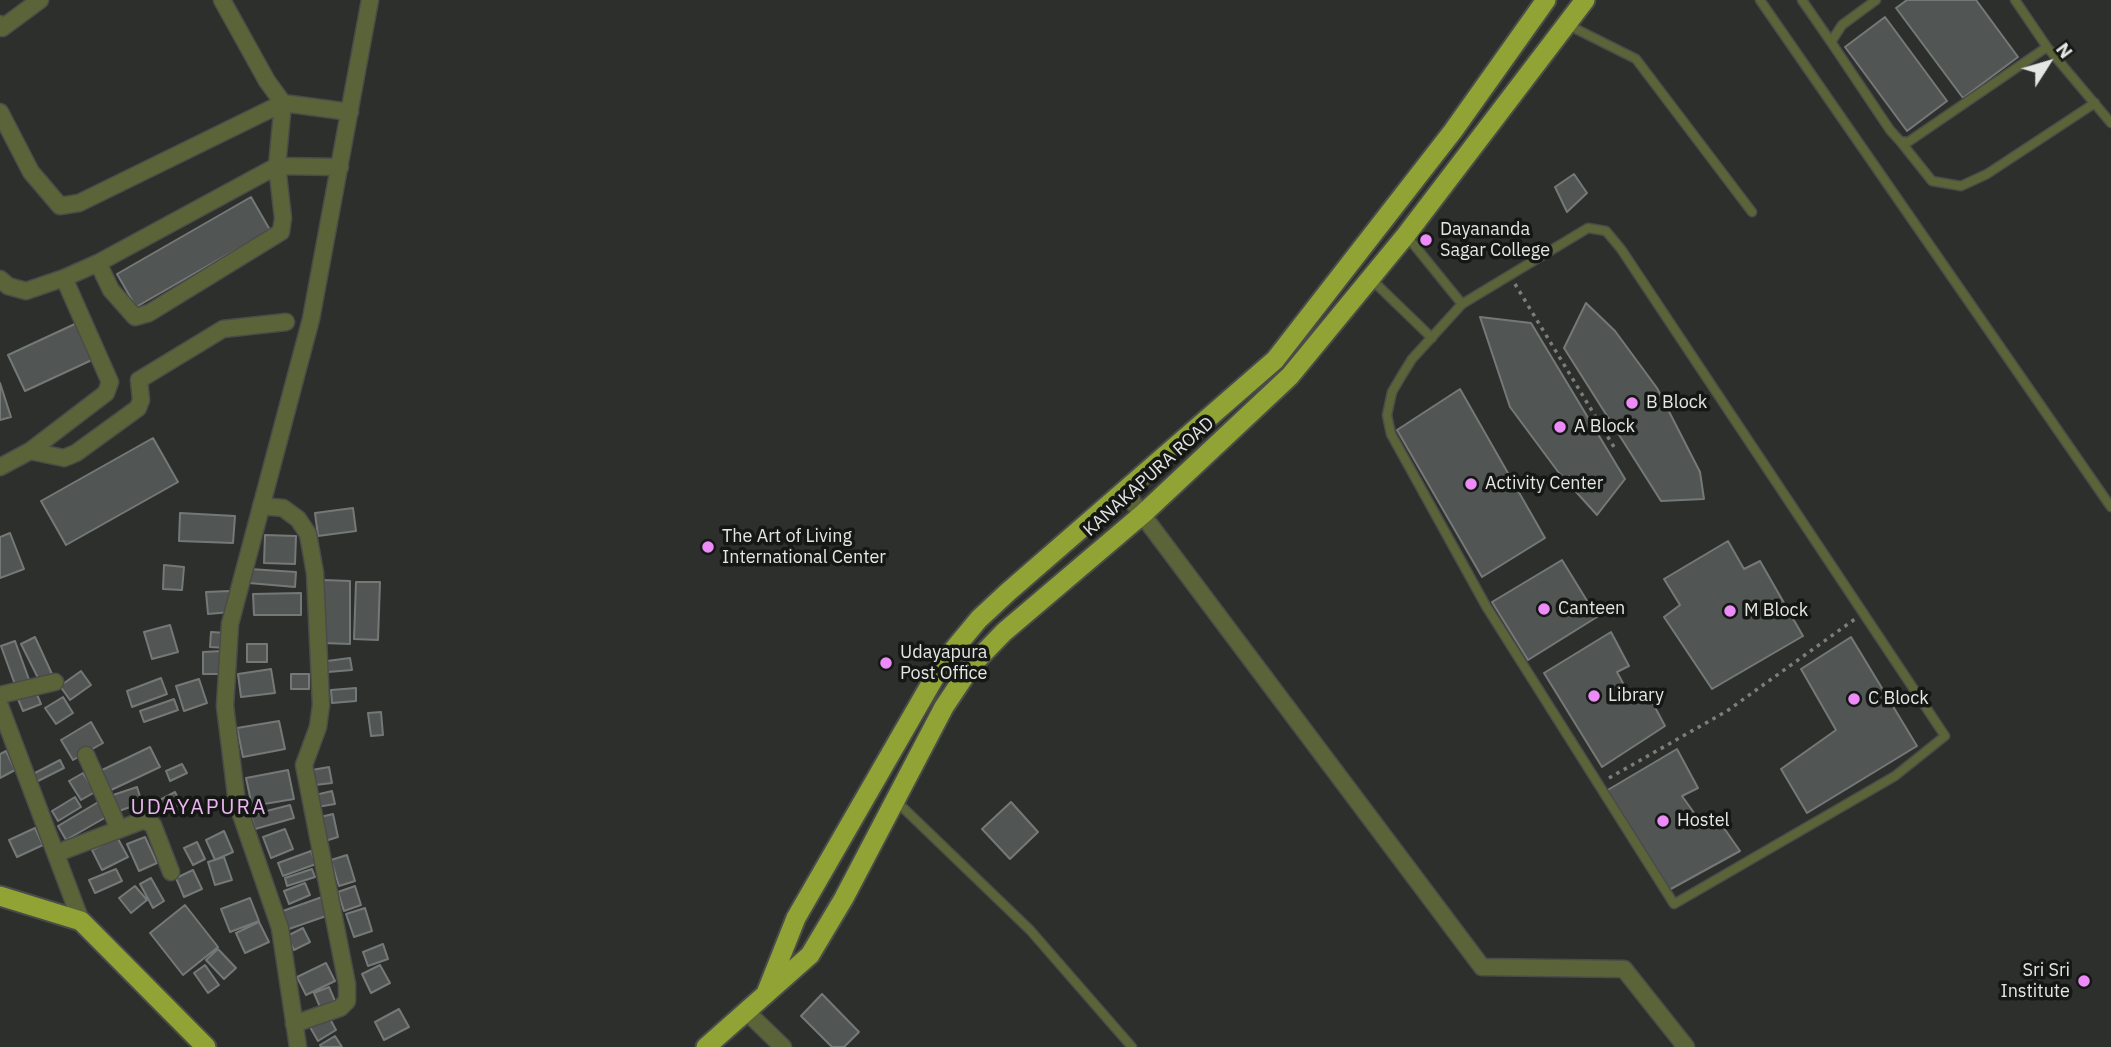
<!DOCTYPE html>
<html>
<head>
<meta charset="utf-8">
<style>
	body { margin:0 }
	#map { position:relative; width:2111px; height:1047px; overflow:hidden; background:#2c2f2c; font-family:"IBM Plex Sans",sans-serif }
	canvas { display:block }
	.north { position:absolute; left:2013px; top:28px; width:70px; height:70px; -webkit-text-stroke:5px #151715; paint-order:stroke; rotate:53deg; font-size:19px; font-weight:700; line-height:28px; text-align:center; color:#e4e6e4 }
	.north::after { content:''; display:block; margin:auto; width:24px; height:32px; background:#e4e6e4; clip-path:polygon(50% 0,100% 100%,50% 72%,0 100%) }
</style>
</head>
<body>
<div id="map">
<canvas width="2111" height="1047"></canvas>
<div class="north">N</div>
</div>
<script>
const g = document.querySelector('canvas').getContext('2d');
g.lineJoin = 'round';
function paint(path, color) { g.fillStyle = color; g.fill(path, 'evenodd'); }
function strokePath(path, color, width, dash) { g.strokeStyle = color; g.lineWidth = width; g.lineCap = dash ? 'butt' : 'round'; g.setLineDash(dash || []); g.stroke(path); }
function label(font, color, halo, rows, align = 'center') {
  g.font = font + ' "IBM Plex Sans",sans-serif'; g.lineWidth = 7; g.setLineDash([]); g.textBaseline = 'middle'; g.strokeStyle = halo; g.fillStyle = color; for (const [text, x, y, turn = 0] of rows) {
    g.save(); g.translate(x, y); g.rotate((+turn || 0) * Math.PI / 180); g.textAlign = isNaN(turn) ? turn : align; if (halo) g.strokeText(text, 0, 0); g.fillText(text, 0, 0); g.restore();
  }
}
const building = new Path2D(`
	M1907,0H1976L2018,57L1963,98L1896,8Z
	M1885,17L1947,101L1907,131L1845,47Z
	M1574,174L1587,193L1567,212L1555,187Z
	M251,197L270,230L136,307L117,274Z
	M1586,303L1615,331L1657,388L1700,472L1704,499L1661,501L1564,348Z
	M1480,317L1531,323L1625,479L1597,515L1559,473L1510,407Z
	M77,323L94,359L25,391L8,355Z
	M0,383L11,417L0,420Z
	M1460,389L1545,538L1482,577L1397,430Z
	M153,438L178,482L66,545L41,501Z
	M353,508L356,531L318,536L315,513Z
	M180,513L235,516L233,543L179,541Z
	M10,533L24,569L0,578V537Z
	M265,535L296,536L295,564L264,563Z
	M1728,541L1744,569L1760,561L1803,636L1712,689L1664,617L1680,605L1664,579Z
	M1562,560L1597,617L1528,660L1492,602Z
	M164,565L184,567L182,590L163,589Z
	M250,569L296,572L295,587L249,583Z
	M324,580L350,581V644L323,643Z
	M356,582H380L378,640L354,639Z
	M230,591L231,612L208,614L206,592Z
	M301,593V615H254L253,594Z
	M170,625L178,652L152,659L144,632Z
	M211,632L227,633V648L210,647Z
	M1611,632L1629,666L1617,672L1632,700L1647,692L1665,726L1602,767L1544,673Z
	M35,637L52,674L39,680L21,644Z
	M1851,637L1917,746L1807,813L1781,769L1836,730L1801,669Z
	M15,641L31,685L17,690L1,646Z
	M247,644H267V662H247Z
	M223,651L224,674H203V652Z
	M350,658L352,670L328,672L327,661Z
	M271,669L275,693L241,697L238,674Z
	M81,671L91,685L70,700L60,686Z
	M291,674H309V689H291Z
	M161,678L167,694L132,707L127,691Z
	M199,679L207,703L184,711L176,686Z
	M356,688V701L332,703L331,690Z
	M36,692L41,704L23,711L18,699Z
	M63,697L73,713L56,724L45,708Z
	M174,699L178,710L144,722L140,711Z
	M381,712L383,735L371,736L368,713Z
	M279,721L285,749L243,757L237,728Z
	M91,722L103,743L73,760L61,740Z
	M150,747L160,767L109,791L100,771Z
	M1677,749L1698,788L1682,796L1702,824L1717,818L1740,851L1669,890L1606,791Z
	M6,751L15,770L0,778V754Z
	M60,760L64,768L36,782L33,774Z
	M182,764L187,773L170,781L166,771Z
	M329,767L332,783L315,785L312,770Z
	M288,770L294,799L252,806L246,778Z
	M83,773L95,792L81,800L69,781Z
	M137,787L142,803L116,812L110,796Z
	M332,791L335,804L317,807L315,795Z
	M175,792L181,804L161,815L154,803Z
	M75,797L81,807L58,821L52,811Z
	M100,801L108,816L66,840L58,826Z
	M1011,802L1038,832L1010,859L982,829Z
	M290,805L294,818L255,829L251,815Z
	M333,814L338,837L325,841L320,817Z
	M35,828L43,845L17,857L9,840Z
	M285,829L293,849L271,858L263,837Z
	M224,831L233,852L215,860L206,840Z
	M117,837L128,857L102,870L92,850Z
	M145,837L157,863L139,871L127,844Z
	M197,842L205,859L193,865L184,848Z
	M311,851L316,864L283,876L278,863Z
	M347,855L355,881L339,886L331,860Z
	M224,857L232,880L215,885L208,862Z
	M116,869L122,881L95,893L89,880Z
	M312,869L315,877L287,886L285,878Z
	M193,870L202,889L184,897L176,878Z
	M151,878L164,901L153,908L140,884Z
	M305,883L310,895L289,904L284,891Z
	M135,886L147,900L131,913L119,898Z
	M355,886L361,905L344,911L338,892Z
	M322,897L329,915L286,930L280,912Z
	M250,898L259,921L230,932L221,909Z
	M185,905L218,947L183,975L150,933Z
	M365,908L372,931L354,937L346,914Z
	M259,922L269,942L245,953L236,933Z
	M303,928L310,942L294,950L287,936Z
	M383,944L388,959L368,966L363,952Z
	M218,949L236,968L224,979L206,960Z
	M326,963L335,981L306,995L297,977Z
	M205,965L219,985L208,993L194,973Z
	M380,965L390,983L371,993L362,974Z
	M329,987L335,1001L320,1007L314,993Z
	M822,994L859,1032L844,1047H832L801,1016Z
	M399,1009L409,1027L384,1040L375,1022Z
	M329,1017L336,1030L318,1041L310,1027Z
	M335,1036L342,1047H321L320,1045Z`);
paint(building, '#515655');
strokePath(building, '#747978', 2);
const service = new Path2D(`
	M1760,0L2111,507
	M1802,0L1831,42
	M1876,0L1842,25L1831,42L1890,130L1900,141L1908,142L2047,47L2015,0
	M1568,25L1636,59L1752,212
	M2047,47L2111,123
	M1900,141L1932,181L1961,186L1987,174L2095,103
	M1588,228L1606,231L1621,249L1945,736L1895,776L1674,904L1486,606L1391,434L1387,415L1392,392L1402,375L1412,359L1462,304Z
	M1406,235L1462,304
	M1371,279L1432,338
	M895,800L1030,930L1132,1047`);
const minor = new Path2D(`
	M0,24L2,28L40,0
	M0,112L31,172L60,206L79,203L283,103L350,112
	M98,263L111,290L135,317L149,313L281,232L283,218L277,166L283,103L267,81L222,0
	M0,279L8,286L26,291L64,278L98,263L277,166L340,167
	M30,451L106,393L110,382L64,278
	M0,467L30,451L64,458L76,453L138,408L141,400L139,380L223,329L286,322
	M1126,493L1482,967L1624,969L1686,1047
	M261,506L283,508L298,519L308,534L315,573L321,705L318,727L304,765L347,984V1001L340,1008L294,1024
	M0,695L55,682
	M0,706L81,921
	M86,755L119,829
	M57,853L144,820L153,825L171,872
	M748,1013L783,1047
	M298,1047L280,928L237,803L225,706L230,624L311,319L370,0`);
const trunk = new Path2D(`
	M0,896L81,921L206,1047
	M767,991L796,918L944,661L979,619L1008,592L1275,360L1453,131L1546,0
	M706,1047L810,955L844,898L944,707L972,665L1004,632L1144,513L1290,376L1406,235L1585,0`);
strokePath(service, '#494c49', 11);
strokePath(minor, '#494c49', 19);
strokePath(trunk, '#494c49', 23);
strokePath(new Path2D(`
	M1515,284L1614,447
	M1609,778L1727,711L1855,619`), '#7c7e7c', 3.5, [3.5, 5]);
strokePath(service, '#5b6438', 8);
strokePath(minor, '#5b6438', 16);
strokePath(trunk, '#90a334', 19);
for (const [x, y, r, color] of [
	[1426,240,7,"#ed8cf9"],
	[1632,403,7,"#ed8cf9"],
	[1560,427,7,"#ed8cf9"],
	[1471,484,7,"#ed8cf9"],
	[708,547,7,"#ed8cf9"],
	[1544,609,7,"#ed8cf9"],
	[1730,611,7,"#ed8cf9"],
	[886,663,7,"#ed8cf9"],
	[1594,696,7,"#ed8cf9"],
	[1854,699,7,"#ed8cf9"],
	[1663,821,7,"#ed8cf9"],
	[2084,981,7,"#ed8cf9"]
]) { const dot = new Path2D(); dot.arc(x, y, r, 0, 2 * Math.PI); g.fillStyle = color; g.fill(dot); strokePath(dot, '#151715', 2.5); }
label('18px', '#e4e6e4', '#151715', [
	["Dayananda",1440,230],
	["Sagar College",1440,251],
	["B Block",1646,403],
	["A Block",1574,427],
	["Activity Center",1485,484],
	["The Art of Living",722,537],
	["International Center",722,558],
	["Canteen",1558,609],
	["M Block",1744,611],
	["Udayapura",900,653],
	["Post Office",900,674],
	["Library",1608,696],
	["C Block",1868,699],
	["Hostel",1677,821],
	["Sri Sri",2070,971,"right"],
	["Institute",2070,992,"right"]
], 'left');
label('18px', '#e4e6e4', '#151715', [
	["KANAKAPURA ROAD",1149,477,-42]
]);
g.letterSpacing = '2px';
label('21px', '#eab5f0', '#151715', [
	["UDAYAPURA",199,808]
]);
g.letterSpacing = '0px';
</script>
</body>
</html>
